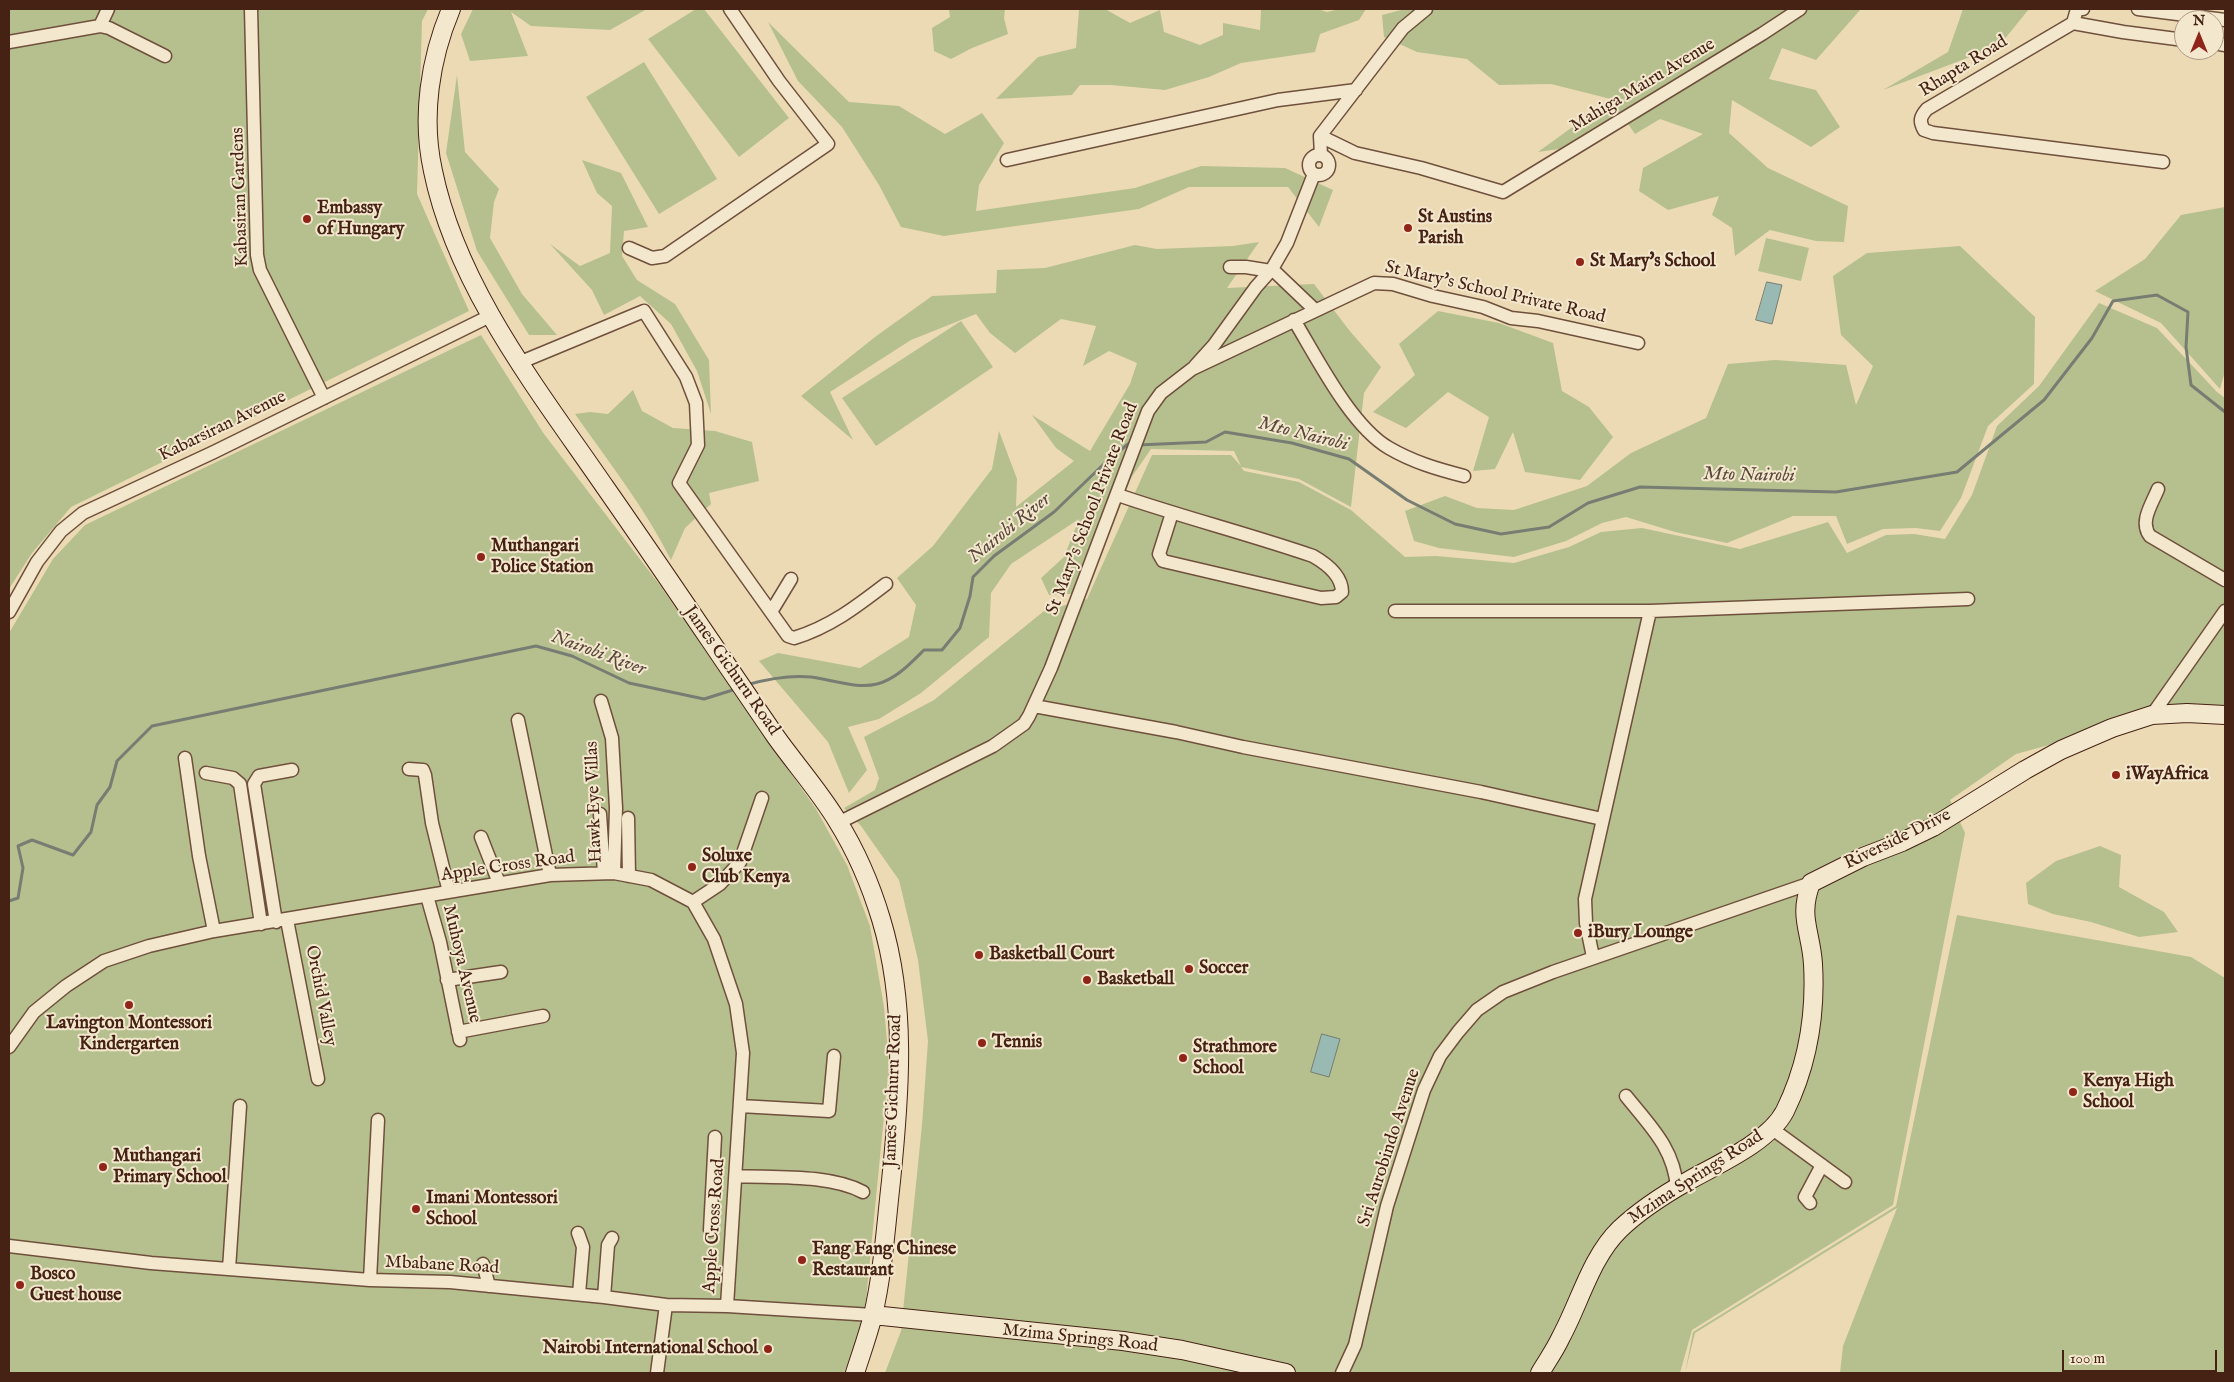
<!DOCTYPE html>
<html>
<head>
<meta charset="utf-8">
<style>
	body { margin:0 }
	#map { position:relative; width:2234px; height:1382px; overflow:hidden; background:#ecdab4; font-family:"IM FELL English",serif }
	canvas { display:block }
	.frame { position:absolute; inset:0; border:10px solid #452214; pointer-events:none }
	.north { position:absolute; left:2174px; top:10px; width:50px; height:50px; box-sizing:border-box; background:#f3e7ce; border:1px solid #ad9884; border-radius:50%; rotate:0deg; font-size:14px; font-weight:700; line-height:20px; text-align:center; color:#452214 }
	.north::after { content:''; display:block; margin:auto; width:18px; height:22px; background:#8f2418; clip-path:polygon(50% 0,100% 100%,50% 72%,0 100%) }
	.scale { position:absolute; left:2062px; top:1350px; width:155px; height:22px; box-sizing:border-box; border:2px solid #452214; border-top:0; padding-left:6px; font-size:15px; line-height:18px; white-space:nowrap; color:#452214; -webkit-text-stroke:4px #f3e7ce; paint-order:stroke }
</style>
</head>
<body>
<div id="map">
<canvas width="2234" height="1382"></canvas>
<div class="frame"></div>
<div class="north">N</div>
<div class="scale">100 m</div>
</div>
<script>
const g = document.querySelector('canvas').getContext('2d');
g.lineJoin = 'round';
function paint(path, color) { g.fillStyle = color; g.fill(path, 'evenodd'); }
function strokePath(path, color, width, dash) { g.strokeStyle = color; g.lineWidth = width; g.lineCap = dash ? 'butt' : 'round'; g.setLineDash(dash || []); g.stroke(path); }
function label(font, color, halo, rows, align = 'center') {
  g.font = font + ' "IM FELL English",serif'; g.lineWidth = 4; g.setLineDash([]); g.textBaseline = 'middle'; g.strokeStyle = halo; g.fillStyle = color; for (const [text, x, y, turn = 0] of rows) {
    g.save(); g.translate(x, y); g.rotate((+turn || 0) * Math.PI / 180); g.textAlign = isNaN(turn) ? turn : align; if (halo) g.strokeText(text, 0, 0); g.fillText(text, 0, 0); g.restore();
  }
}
paint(new Path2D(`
	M9,9H428L422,21L417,194L469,311L71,507L32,553L9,589Z
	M473,9H647L610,30L531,26L511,12L528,56L470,61L461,34Z
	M696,9H704L789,118L739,157L648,39Z
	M949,9H1005L1004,18L1008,34L972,48L951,59L934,51L932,28L950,17Z
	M1083,9H1105L1130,23L1160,10L1164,32L1200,45L1223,35V23L1260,30L1261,9H1317L1327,12L1340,9H1366L1359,20L1320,34L1315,52L1241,63L1209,77L1165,90L1111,85H1080L1072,95L996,99L1038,57L1076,48L1079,10Z
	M1405,9H1861L1816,60L1782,48L1769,79L1816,90L1840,127L1811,147L1732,100L1729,133L1768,168L1848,206L1844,242L1816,241L1770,230L1735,256L1732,228L1712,215L1719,196L1668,210L1639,191L1643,168L1703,134L1660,119L1635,134L1620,112L1559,149L1538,152L1611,99L1551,84L1499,85L1467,59L1417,52L1384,37L1382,15Z
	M1963,9H2029L1999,46L1883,90L1948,52Z
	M768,22L849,102L899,106L945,134L982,113L1004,143L979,185L976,211L1135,188L1201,166L1285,168L1333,190L1319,227L1288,187H1189L1139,209L944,236L901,227L879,185L842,127L798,81Z
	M644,62L717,179L659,214L586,97Z
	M457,75L465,152L499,189L494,202L490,238L522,294L557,335H529L477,251L446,153Z
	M582,160L621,173L648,227L624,231L622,256L637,280L675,304L709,360L711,414L697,371L671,324L640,296L604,315L592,290L550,244L580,266L610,253L612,206L597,193Z
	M2225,207V371L2220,389L2161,323L2095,291L2145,259L2181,215Z
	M1766,238L1809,248L1801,281L1758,271Z
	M1259,242L1227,288L1314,284L1349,330L1381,367L1364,393L1351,507L1299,479L1241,467L1244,471L1299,482L1351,510L1405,557L1436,556L1514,563L1569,547L1601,532L1642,528L1740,549L1828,522L1847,553L1886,535L1914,534L1945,539L1972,495L1997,426L2039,386L2099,303L2157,328L2217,392L2225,398V707L2200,704L2016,754L1950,800L1965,833L1893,1205L1692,1330L1680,1373H885L901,1331L922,1125L928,1041L918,960L899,880L861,826L844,808L875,790L879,778L864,737L934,700L1044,611L1087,599L1152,455H1231L1241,466L1234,451L1151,449L1131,478L1086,593L1049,595L1041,578L1064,557L1079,519L1011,564L991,593L989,637L921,693L879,719L848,727L867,770L849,793L828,742L759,661L778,653L860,668L909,637L916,605L897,578L933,546L992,469L999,431L1017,479L1016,507L1074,461L1056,448L1032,415L1090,451L1130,384L1137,363L1109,351L1083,366L1096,326L1061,319L1015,353L990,333L976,314L911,340L830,392L853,440L801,396L875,337L932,296L996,293L997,270L1045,268L1135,245L1157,249L1233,246Z
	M1960,246L2035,317L2034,384L1988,426L1961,498L1940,531L1916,528L1883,529L1847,544L1836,516H1793L1727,543L1675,532L1626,517L1602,523L1566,541L1514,557L1439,548L1414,541L1405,511L1445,496L1477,508L1514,510L1587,486L1631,453L1706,418L1728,364L1775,360L1846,365L1856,405L1873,366L1841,335L1833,276L1867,253Z
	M1438,311L1499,323L1553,343L1562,391L1589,407L1613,437L1580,480L1525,472L1513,432L1495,469L1473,471L1489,417L1448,392L1406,428L1373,412L1415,375L1399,344Z
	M961,321L993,367L876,446L842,398Z
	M481,335L544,434L659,584L816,809L847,865L870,926L884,1007L889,1065L866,1300L856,1346L844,1373H9V633L53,559L85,525Z
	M633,390L642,411L673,428L715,431L752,442L759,481L709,493L711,504L685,528L671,560C645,508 608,461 575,414L590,412L608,414Z
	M2100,846L2121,855L2119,887L2164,912L2178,932L2139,937L2091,922L2053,914L2028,904L2026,883L2056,861Z
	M1957,915L2191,957L2225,978V1373H1840L1843,1346L1897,1208L1695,1333L1685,1373L1693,1332L1896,1206Z`), '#b6c08e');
const water = new Path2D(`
	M1767,282L1782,285L1772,324L1756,320Z
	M1322,1034L1340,1039L1329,1077L1311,1072Z`);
paint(water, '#99bab3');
strokePath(water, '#777d73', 1);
strokePath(new Path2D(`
	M1138,445L1206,442L1225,432L1292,443L1349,459L1407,500L1455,524L1501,534L1549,527L1588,503L1640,487L1836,492L1957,472L2044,400L2092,338L2113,301L2157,295L2188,312L2186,347L2191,385L2225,412
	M746,685C767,679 790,675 811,677C832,680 857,689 877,684C896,679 910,664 924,650H942L960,628L970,596L973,577L994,556L1054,512L1106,462L1128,444L1132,445
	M9,901L18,898L23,868L18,846L32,840L73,855L91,832L97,805L110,787L117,761L152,726L536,646L572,656L629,683L704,699L736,689`), '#777d73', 3);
const street = new Path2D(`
	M251,9L257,255L260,270L324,398
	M2138,9L2225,20
	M2073,23L2077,9H2083
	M100,26L108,9
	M9,42L100,26L109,28L165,56
	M2214,43L2225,45
	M1320,136L1355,153L1421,168L1503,192L1762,34L1800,9
	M1309 165a10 10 0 1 1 20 0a10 10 0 1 1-20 0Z
	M1321,155L1320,136L1403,28L1426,9
	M1007,160L1278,100L1356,90
	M2163,162L1933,133L1924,130C1919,121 1920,117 1927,109L2073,23L2123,32L2184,40
	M629,248L652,258L665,256L828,144L779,81L730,9
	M1230,267H1246L1271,271
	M1272,269L1315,310
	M1294,320C1317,358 1351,426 1389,448C1413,462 1437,469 1464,476
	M521,362L644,311L686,377L696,403L698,445L679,483L788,636L794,638C830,627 856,607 886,584
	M1195,366L1214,345L1256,287L1272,269L1287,243L1314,174
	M2158,489C2152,504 2139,522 2150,536L2225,580
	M1118,495C1182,517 1249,534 1313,556C1327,564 1342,576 1342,592L1336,597L1321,598L1163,561L1159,554L1172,513
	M1395,611H1650L1968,599
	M9,612L37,562L61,531L83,513L214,452L490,316
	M771,612L791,579
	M601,701L612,738L616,808L614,873
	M1034,706L1176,732L1243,747L1481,792L1602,819
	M2152,715L2225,611
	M518,720L550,875
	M185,758L199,856L214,931
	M409,769L423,770L425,775L432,823L449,892
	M206,773L233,778L240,784L261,924
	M600,814L604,873
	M628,818L629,876
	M838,823L993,746L1024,724L1029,716L1051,668L1148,411L1161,393L1192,369L1374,283L1393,284L1433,296L1483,307L1511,318L1538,321L1638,343
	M481,837L499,883
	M427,896L440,942L460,1040
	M693,902L720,884L740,862L762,798
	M287,920L318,1079
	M276,922L254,784L259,776L292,770
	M1593,957L1586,923L1585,899L1650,611
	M447,980L501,972
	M458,1032L543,1016
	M9,1047L34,1012L66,986L104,961L149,946L214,931L550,875L614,873L651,880L693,902L714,939L736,1004L743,1053L727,1306
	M1626,1096C1650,1126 1674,1148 1677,1188
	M740,1106L829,1111L834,1056
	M1771,1128L1845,1182
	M736,1176C775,1178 829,1174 863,1192
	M1810,1203L1805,1197L1822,1165
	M710,1230L715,1137
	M578,1233L583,1247L579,1294
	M9,1246L151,1263L370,1280L450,1282L604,1297L666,1305L727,1306L873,1315
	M483,1264L489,1286
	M229,1269L240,1106
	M370,1280L378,1120
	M604,1297L608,1245L612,1238
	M657,1373L666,1305
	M1342,1373L1355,1345L1387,1206L1424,1090L1440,1056L1458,1032L1477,1010L1503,992L1553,972L1811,883`);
const secondary = new Path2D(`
	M451,9C430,59 421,117 433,171C457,288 539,391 605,487C663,570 719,654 776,737C796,765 820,792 838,822C856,851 871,886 881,919C907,1004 900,1093 891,1181C886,1225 883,1272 873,1315C868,1335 861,1354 855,1373
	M873,1315L1123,1341L1182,1350L1286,1373
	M1540,1373C1547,1361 1555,1350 1561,1337C1580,1302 1591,1257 1620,1229C1640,1210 1665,1194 1688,1181C1718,1164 1769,1142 1785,1111C1808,1064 1816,1016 1813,964C1811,931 1798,917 1811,883L1863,857L1902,842L1933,827L2025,770L2061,750L2112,728L2152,715L2187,713L2225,715`);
strokePath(street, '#6f503c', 15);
strokePath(secondary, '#452214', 20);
strokePath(street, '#f3e7ce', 12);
strokePath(secondary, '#f3e7ce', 18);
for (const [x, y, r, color] of [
	[307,219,5,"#8f2418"],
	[1408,228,5,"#8f2418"],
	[1580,262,5,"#8f2418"],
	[481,557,5,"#8f2418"],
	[2116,775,5,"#8f2418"],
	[692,867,5,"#8f2418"],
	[1578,933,5,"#8f2418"],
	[979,955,5,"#8f2418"],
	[1189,969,5,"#8f2418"],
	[1087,980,5,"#8f2418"],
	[129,1005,5,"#8f2418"],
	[982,1043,5,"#8f2418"],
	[1183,1058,5,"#8f2418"],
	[2073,1092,5,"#8f2418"],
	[103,1167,5,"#8f2418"],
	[416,1209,5,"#8f2418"],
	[802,1260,5,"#8f2418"],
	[20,1285,5,"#8f2418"],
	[768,1349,5,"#8f2418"]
]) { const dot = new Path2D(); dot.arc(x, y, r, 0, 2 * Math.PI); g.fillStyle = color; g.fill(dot); strokePath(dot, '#f3e7ce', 2); }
label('18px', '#452214', '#f3e7ce', [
	["Rhapta Road",1964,67,-32],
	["Mahiga Mairu Avenue",1643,86,-31],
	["Kabasiran Gardens",241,197,-92],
	["St Mary's School Private Road",1495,293,13],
	["Kabarsiran Avenue",223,427,-26],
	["St Mary's School Private Road",1093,509,-69],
	["James Gichuru Road",731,671,55],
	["Hawk Eye Villas",595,802,-92],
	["Riverside Drive",1898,840,-26],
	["Apple Cross Road",508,867,-8],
	["Muhoya Avenue",461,964,77],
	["Orchid Valley",320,996,79],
	["James Gichuru Road",894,1091,-88],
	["Sri Aurobindo Avenue",1390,1148,-72],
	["Mzima Springs Road",1696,1178,-33],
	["Apple Cross Road",715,1226,-86],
	["Mbabane Road",442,1266,3],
	["Mzima Springs Road",1080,1339,6]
]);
label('bold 18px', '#452214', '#f3e7ce', [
	["Embassy",317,209],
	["of Hungary",317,230],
	["St Austins",1418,218],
	["Parish",1418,239],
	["St Mary's School",1590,262],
	["Muthangari",491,547],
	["Police Station",491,568],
	["iWayAfrica",2126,775],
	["Soluxe",702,857],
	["Club Kenya",702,878],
	["iBury Lounge",1588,933],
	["Basketball Court",989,955],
	["Soccer",1199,969],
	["Basketball",1097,980],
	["Lavington Montessori",129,1024,"center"],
	["Kindergarten",129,1045,"center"],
	["Tennis",992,1043],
	["Strathmore",1193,1048],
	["School",1193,1069],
	["Kenya High",2083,1082],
	["School",2083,1103],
	["Muthangari",113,1157],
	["Primary School",113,1178],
	["Imani Montessori",426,1199],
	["School",426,1220],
	["Fang Fang Chinese",812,1250],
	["Restaurant",812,1271],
	["Bosco",30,1275],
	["Guest house",30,1296],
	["Nairobi International School",758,1349,"right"]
], 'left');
label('italic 19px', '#5a483c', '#f3e7ce', [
	["Mto Nairobi",1303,435,14],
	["Mto Nairobi",1749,476,1],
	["Nairobi River",1010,529,-39],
	["Nairobi River",598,654,20]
]);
</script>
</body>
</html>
